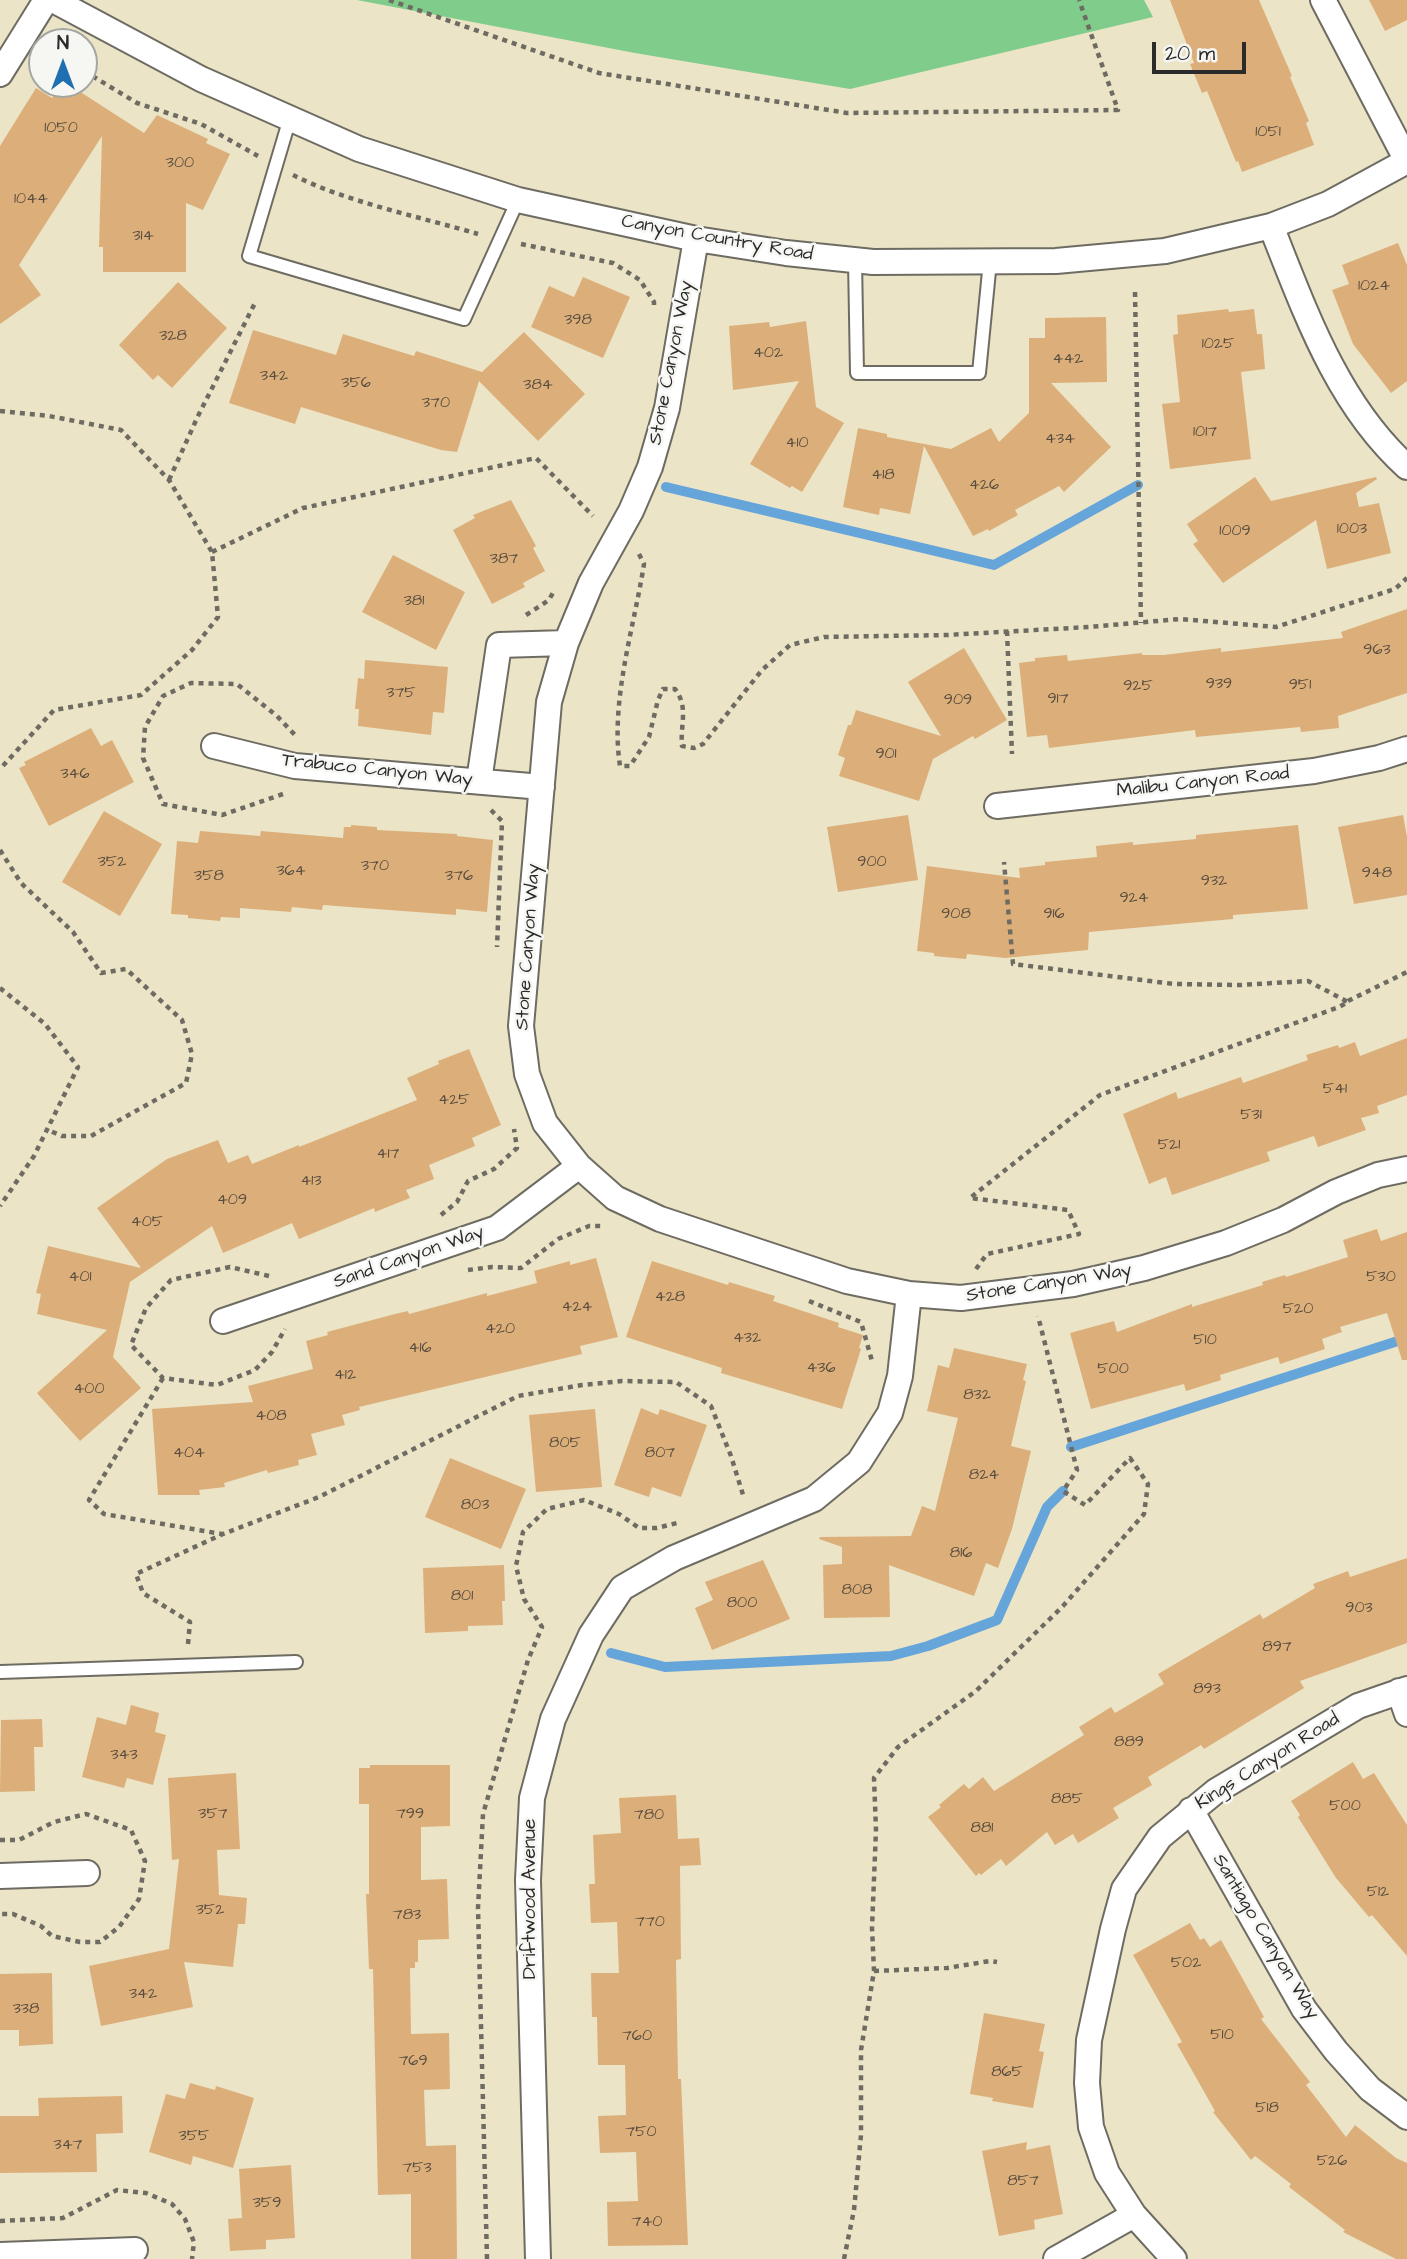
<!DOCTYPE html>
<html>
<head>
<meta charset="utf-8">
<style>
	body { margin:0 }
	#map { position:relative; width:1407px; height:2259px; overflow:hidden; background:#ebe4c7; font-family:"Architects Daughter",sans-serif }
	canvas { display:block }
	.north { position:absolute; left:28px; top:28px; width:70px; height:70px; box-sizing:border-box; background:#f6f6f2; border:2px solid #a5a5a2; border-radius:50%; rotate:0deg; font-size:19px; font-weight:700; line-height:28px; text-align:center; color:#2b2b2b }
	.north::after { content:''; display:block; margin:auto; width:24px; height:32px; background:#1f6fb2; clip-path:polygon(50% 0,100% 100%,50% 72%,0 100%) }
	.scale { position:absolute; left:1152px; top:42px; width:94px; height:32px; box-sizing:border-box; border:4px solid #2b2b2b; border-top:0; padding-left:9px; font-size:21px; line-height:24px; white-space:nowrap; color:#2b2b2b; -webkit-text-stroke:5px #f6f6f2; paint-order:stroke }
</style>
</head>
<body>
<div id="map">
<canvas width="1407" height="2259"></canvas>
<div class="north">N</div>
<div class="scale">20 m</div>
</div>
<script>
const g = document.querySelector('canvas').getContext('2d');
g.lineJoin = 'round';
function paint(path, color) { g.fillStyle = color; g.fill(path, 'evenodd'); }
function strokePath(path, color, width, dash) { g.strokeStyle = color; g.lineWidth = width; g.lineCap = dash ? 'butt' : 'round'; g.setLineDash(dash || []); g.stroke(path); }
function label(font, color, halo, rows, align = 'center') {
  g.font = font + ' "Architects Daughter",sans-serif'; g.lineWidth = 5; g.setLineDash([]); g.textBaseline = 'middle'; g.strokeStyle = halo; g.fillStyle = color; for (const [text, x, y, turn = 0] of rows) {
    g.save(); g.translate(x, y); g.rotate((+turn || 0) * Math.PI / 180); g.textAlign = isNaN(turn) ? turn : align; if (halo) g.strokeText(text, 0, 0); g.fillText(text, 0, 0); g.restore();
  }
}
paint(new Path2D(`
	M357,0H1144L1153,17L850,89L635,53Z`), '#80cc8b');
strokePath(new Path2D(`
	M666,487L994,565L1138,485
	M1071,1447L1407,1338
	M611,1653L665,1667L891,1656L928,1646L997,1620L1047,1507L1063,1491`), '#66a5d9', 10);
paint(new Path2D(`
	M1170,0H1259L1292,76L1290,77L1309,121L1306,123L1314,145L1242,172L1238,161L1236,162L1207,91L1202,93L1190,64L1194,63Z
	M1369,0H1407V20L1385,31Z
	M61,84H68L144,133L157,115L208,139L206,143L230,154L203,210L186,203V272H103V247H99L102,136L19,265L41,295L0,324V146L36,88L52,98Z
	M1398,243L1407,265V381L1391,393L1353,344L1332,290L1349,284L1342,265Z
	M583,277L630,297L603,358L531,327L549,286L574,297Z
	M178,282L227,328L172,388L158,375L153,380L119,345Z
	M1228,309L1229,312L1254,309L1257,334H1262L1265,369L1241,372L1251,459L1170,469L1162,404L1180,402L1173,335L1178,334L1177,315Z
	M1106,317L1107,382L1051,383L1111,447L1064,492L1059,486L1015,510L1018,515L989,531L988,529L973,536L924,446L910,514L880,508L879,515L843,507L858,428L887,434V437L951,449L991,428L999,442L1029,413V338H1045V318Z
	M806,321L816,407L844,423L802,492L792,486L790,488L750,464L799,381L733,390L729,326L769,322L770,327Z
	M253,330L336,355L343,334L414,356L416,351L482,372L524,332L585,394L538,441L479,381L457,452L441,450L301,407L295,424L229,403Z
	M1255,477L1271,501L1376,477L1377,479L1356,493L1359,507L1379,503L1391,553L1327,569L1316,520L1223,583L1193,544L1198,541L1187,524Z
	M511,500L536,546L533,548L545,571L523,583L525,587L492,604L453,530L475,518L473,515Z
	M393,555L465,592L436,650L362,612Z
	M1407,609V693L1338,716L1339,728L1301,732L1300,727L1196,737L1195,730L1049,748L1047,735L1027,737L1019,663L1035,661V658L1067,655L1068,661L1142,653V655H1164L1221,648V652L1343,638L1341,632Z
	M964,648L1007,720L975,739L973,736L933,759L919,801L839,776L845,758L838,755L848,725H851L856,710L941,736L908,682Z
	M365,660L448,667L444,713L433,712L431,735L358,726L359,709H355L358,678L364,679Z
	M91,728L101,746L112,740L134,782L49,826L19,768L26,765L24,762Z
	M104,811L162,844L120,916L62,882Z
	M908,815L918,880L838,892L827,827Z
	M1403,815L1407,837V895L1354,904L1338,827Z
	M351,825L377,827V830L457,834V836L493,840L487,912L456,909V915L323,905L322,910L292,907L291,912L240,908V918L221,917L220,921L188,918V915L171,914L177,841L198,843L200,831L260,836L261,831L343,838L344,827H351Z
	M1298,825L1308,909L1233,915V919L1089,932L1088,950L1005,958L967,954L966,959L934,956V953L917,951L927,866L1020,878L1019,868L1045,865V862L1097,857L1096,846L1133,842V845L1196,839V835Z
	M1407,1038V1095L1377,1106L1379,1113L1361,1118L1366,1130L1318,1147L1314,1136L1267,1152L1270,1161L1172,1195L1166,1177L1149,1184L1123,1114L1176,1092L1178,1099L1241,1077L1243,1083L1308,1060L1306,1055L1338,1045L1339,1048L1355,1042L1360,1056Z
	M469,1049L501,1125L472,1138L475,1146L429,1165L434,1179L406,1190L410,1198L375,1212L374,1208L299,1239L292,1223L223,1253L212,1226L130,1282L113,1357L141,1388L80,1441L37,1393L107,1330L37,1314L41,1294L36,1293L48,1246L141,1268L97,1208L167,1159L218,1140L228,1163L248,1155L252,1164L299,1145V1147L417,1100L407,1078L439,1064L438,1061Z
	M1377,1229L1381,1241L1407,1232V1360H1402L1387,1313L1340,1327L1342,1332L1322,1339L1325,1349L1280,1364L1278,1357L1220,1375L1221,1380L1186,1391L1184,1384L1091,1409L1070,1333L1114,1321L1117,1332L1192,1304V1307L1263,1285L1262,1282L1285,1275L1286,1277L1348,1257L1343,1240Z
	M596,1258L618,1337L580,1346L582,1354L359,1407L360,1410L342,1415L345,1425L311,1434L317,1455L298,1460L299,1465L268,1473L267,1470L224,1483L225,1487L199,1490L200,1495H158L152,1409L253,1402L248,1386L313,1369L306,1341L328,1335L327,1332L395,1314L408,1311L409,1314L487,1293V1296L537,1283L534,1271L570,1261V1265Z
	M652,1261L728,1285L729,1282L775,1296L773,1301L839,1323L838,1327L863,1335L859,1348L861,1349L842,1409L721,1373L722,1368L626,1337Z
	M954,1348L1027,1364L1023,1380L1026,1381L1011,1446L1031,1451L1012,1529L998,1568L986,1563L974,1596L889,1565L890,1617L824,1618L823,1565L842,1564V1547L819,1539L820,1537L911,1536L922,1506L935,1511L958,1418L927,1411L938,1365L949,1368Z
	M641,1408L658,1415L660,1409L707,1425L681,1497L652,1487L649,1497L614,1485Z
	M595,1409L602,1487L536,1492L529,1415Z
	M450,1458L526,1489L501,1549L425,1517Z
	M1407,1558V1643L1300,1681L1304,1688L1204,1749L1201,1745L1148,1777L1152,1785L1113,1808L1119,1818L1078,1843L1073,1834L1055,1845L1047,1832L1006,1866L1001,1859L981,1875L979,1873L976,1876L928,1817L941,1807L939,1805L964,1784L969,1789L983,1777L994,1791L1084,1735L1079,1727L1111,1707L1115,1713L1164,1684L1158,1674L1260,1614L1263,1619L1315,1588L1313,1584L1348,1571L1350,1577Z
	M763,1560L790,1619L712,1650L695,1608L713,1600L705,1582Z
	M504,1565L505,1601H502L503,1625L468,1626V1631L425,1633L423,1568Z
	M131,1705L159,1713L155,1732L166,1735L153,1785L127,1778L124,1788L82,1777L97,1717L126,1725Z
	M42,1719L43,1747H34L35,1791L0,1792L1,1720Z
	M1353,1762L1363,1779L1374,1773L1407,1825V1956L1372,1915L1369,1917L1336,1878L1298,1817L1300,1815L1291,1801Z
	M370,1765H450V1826L421,1827V1880L447,1879L449,1939L418,1940V1962H415V1968H410L411,2034L449,2033L450,2089L424,2090L426,2146L456,2145L457,2259H411V2194L378,2195L373,1969H369L366,1894H369V1804H359V1768H370Z
	M236,1773L240,1849L217,1850L219,1895L247,1898L245,1924H238L233,1967L184,1962L193,2007L101,2026L89,1966L169,1949L179,1859L172,1860L168,1778Z
	M676,1795L678,1839L699,1838L701,1865L680,1866L681,1959L676,1960L678,2079H681L688,2245L608,2246L607,2202L638,2201L636,2152L600,2153L598,2116L626,2115L625,2065H598L597,2017H592L591,1973H619L617,1922L591,1923L589,1884H595L593,1835L621,1833L619,1798Z
	M1190,1923L1200,1940L1204,1938L1210,1947L1221,1940L1264,2017L1261,2019L1310,2082L1306,2085L1346,2137L1355,2125L1396,2158L1407,2163V2259H1396L1343,2232L1345,2230L1289,2187L1291,2184L1255,2156L1251,2160L1213,2112L1215,2111L1177,2044L1182,2042L1133,1955Z
	M52,1973L53,2044L19,2046V2030H0V1974Z
	M984,2013L1045,2024L1039,2051L1044,2052L1033,2108L992,2101L993,2098L970,2094Z
	M190,2083L215,2090L216,2086L254,2098L233,2168L193,2156L191,2165L149,2152L166,2094L185,2099Z
	M122,2096L123,2133L96,2134L97,2172L0,2173V2116H39L38,2098Z
	M1027,2142L1026,2150L1050,2145L1063,2214L1034,2220L1035,2229L999,2236L982,2151Z
	M291,2165L295,2238L266,2240V2249L230,2251L228,2219L242,2218L239,2169Z`), '#dcaf7a');
const service = new Path2D(`
	M290,118L249,256L464,319L518,200
	M855,260L857,373H979L990,261
	M0,1672L296,1662`);
const minor = new Path2D(`
	M53,0L201,79L359,149L518,200L696,239L786,253L873,262L1056,261L1165,251L1271,226L1328,204L1407,161
	M1323,0L1407,161
	M0,74L46,0
	M1271,226C1305,311 1337,404 1407,467
	M696,239L667,408L650,467L631,511L591,583L566,643L549,702L521,1026L527,1074L545,1123L579,1166L615,1198L660,1219L847,1281L909,1294L961,1298L1073,1284L1144,1268L1226,1243L1283,1220L1336,1192L1378,1175L1407,1169
	M214,746L295,766L542,787
	M479,781L499,645L566,643
	M997,806L1314,771L1379,758L1407,749
	M223,1321L497,1228L579,1166
	M1399,1691L1407,1714
	M1191,1810L1304,2009L1336,2051L1370,2089L1407,2117
	M0,1876L87,1873
	M0,2255L135,2250
	M538,2259L528,1880L532,1798L553,1719L591,1635L622,1588L674,1558L814,1499L859,1462L890,1413L900,1376L909,1294
	M1056,2259L1134,2215
	M1174,2259L1134,2215L1107,2173L1091,2127L1087,2083L1089,2040L1113,1929L1124,1889L1160,1837L1216,1791L1358,1706L1407,1689`);
strokePath(service, '#6e6c62', 16);
strokePath(minor, '#6e6c62', 28);
strokePath(new Path2D(`
	M389,0L599,73L847,113L1118,110L1079,0
	M84,71L137,103L201,124L258,156
	M293,175C346,202 421,217 478,234
	M521,244L613,263L640,280L654,302V306
	M1135,292L1141,623
	M0,411L49,416L121,430L169,480L212,552L218,617L192,650L141,695L54,710L0,769
	M169,480L198,416L256,301
	M212,552L303,508L536,458L593,516
	M639,554L644,564C634,628 610,701 620,766H630L649,737L658,700L663,689H675C689,707 680,725 682,746L694,748L703,744L762,670L790,645L824,637L947,635L1089,627L1180,619L1276,627L1395,589L1407,578
	M526,615L549,600L555,589
	M1007,631L1012,754
	M283,794L222,815L163,804L143,758L145,727L163,696L191,683L237,684L277,716L296,736
	M491,810L502,821L497,947
	M0,850L21,883L73,932L101,973L126,969L182,1020L192,1054L186,1083L91,1136H62L48,1130
	M0,988L45,1024L78,1067L34,1156L0,1206
	M1348,1001L1407,972
	M441,1215L457,1202L468,1181L494,1169L517,1148L514,1129
	M976,1269L987,1254L1079,1234L1068,1210L970,1198L1100,1095L1339,1007L1348,1002L1308,981L1240,985L1174,984L1013,964L1004,862
	M468,1270L492,1267L521,1268L558,1239L589,1226H604
	M269,1276L230,1267L171,1280L146,1308L131,1345L163,1378L217,1385L255,1370L272,1352L285,1329
	M809,1301L861,1322L872,1361
	M163,1378L89,1500L104,1514L222,1534
	M188,1644L190,1622L143,1593L136,1574L223,1534L319,1497L518,1396L582,1385L622,1381L676,1382L711,1406L731,1456L744,1498
	M0,1840H19L54,1822L86,1814L131,1830L145,1861L139,1899L119,1927L100,1942H80L52,1936L41,1926L13,1914H0
	M874,1971L947,1968L990,1961L997,1962
	M0,2221L63,2218L117,2190L146,2193L172,2204L185,2219L194,2242L192,2259
	M487,2259L478,1908L483,1814L528,1660L542,1627L524,1599L516,1566L523,1532L547,1509L584,1500L619,1514L639,1528H657L681,1522
	M844,2259L854,2210L861,2135V2050L874,1971L872,1928L876,1830L874,1778L898,1747L976,1691L1063,1606L1144,1514L1148,1484L1130,1458L1085,1505L1063,1491L1077,1470L1038,1316`), '#6e6c62', 4.5, [5, 5]);
strokePath(service, '#fff', 12);
strokePath(minor, '#fff', 24);
label('16px', '#574c3f', null, [
	["1050",61,129],
	["1051",1268,133],
	["300",180,164],
	["1044",31,200],
	["314",143,237],
	["1024",1374,287],
	["398",578,321],
	["328",173,337],
	["1025",1218,345],
	["402",768,354],
	["442",1068,360],
	["342",274,377],
	["356",356,384],
	["384",538,386],
	["370",436,404],
	["1017",1205,433],
	["434",1060,440],
	["410",797,444],
	["418",883,476],
	["426",984,486],
	["1003",1352,530],
	["1009",1235,532],
	["387",504,560],
	["381",414,602],
	["963",1377,651],
	["939",1219,685],
	["951",1300,686],
	["925",1138,687],
	["375",401,694],
	["917",1058,700],
	["909",958,701],
	["901",886,755],
	["346",75,775],
	["352",112,863],
	["900",872,863],
	["370",375,867],
	["364",291,872],
	["948",1377,874],
	["358",209,877],
	["376",459,877],
	["932",1214,882],
	["924",1134,899],
	["908",956,915],
	["916",1054,915],
	["541",1335,1090],
	["425",454,1101],
	["531",1251,1116],
	["521",1169,1146],
	["417",388,1155],
	["413",311,1182],
	["409",232,1201],
	["405",147,1223],
	["401",80,1278],
	["530",1381,1278],
	["428",670,1298],
	["424",577,1308],
	["520",1298,1310],
	["420",500,1330],
	["432",747,1339],
	["510",1205,1341],
	["416",420,1349],
	["436",821,1369],
	["500",1113,1370],
	["412",345,1376],
	["400",89,1390],
	["832",977,1396],
	["408",271,1417],
	["805",565,1444],
	["404",189,1454],
	["807",660,1454],
	["824",984,1476],
	["803",475,1506],
	["816",961,1554],
	["808",857,1591],
	["801",462,1597],
	["800",742,1604],
	["903",1359,1609],
	["897",1277,1648],
	["893",1207,1690],
	["889",1129,1743],
	["343",124,1756],
	["885",1067,1800],
	["500",1345,1807],
	["357",213,1815],
	["799",410,1815],
	["780",649,1816],
	["881",982,1829],
	["512",1378,1893],
	["352",210,1911],
	["783",407,1916],
	["770",650,1923],
	["502",1186,1964],
	["342",143,1995],
	["338",26,2010],
	["510",1222,2036],
	["760",637,2037],
	["769",413,2062],
	["865",1007,2073],
	["518",1267,2109],
	["750",641,2133],
	["355",194,2137],
	["347",68,2146],
	["526",1332,2162],
	["753",417,2169],
	["857",1023,2182],
	["359",267,2204],
	["740",647,2223]
]);
label('19px', '#2b2b2b', '#f6f6f2', [
	["Canyon Country Road",717,239,10],
	["Stone Canyon Way",672,363,-79],
	["Trabuco Canyon Way",377,771,6],
	["Malibu Canyon Road",1203,783,-6],
	["Stone Canyon Way",529,947,-86],
	["Sand Canyon Way",409,1258,-19],
	["Stone Canyon Way",1049,1284,-9],
	["Kings Canyon Road",1268,1762,-32],
	["Driftwood Avenue",531,1899,-90],
	["Santiago Canyon Way",1265,1937,59]
]);
</script>
</body>
</html>
